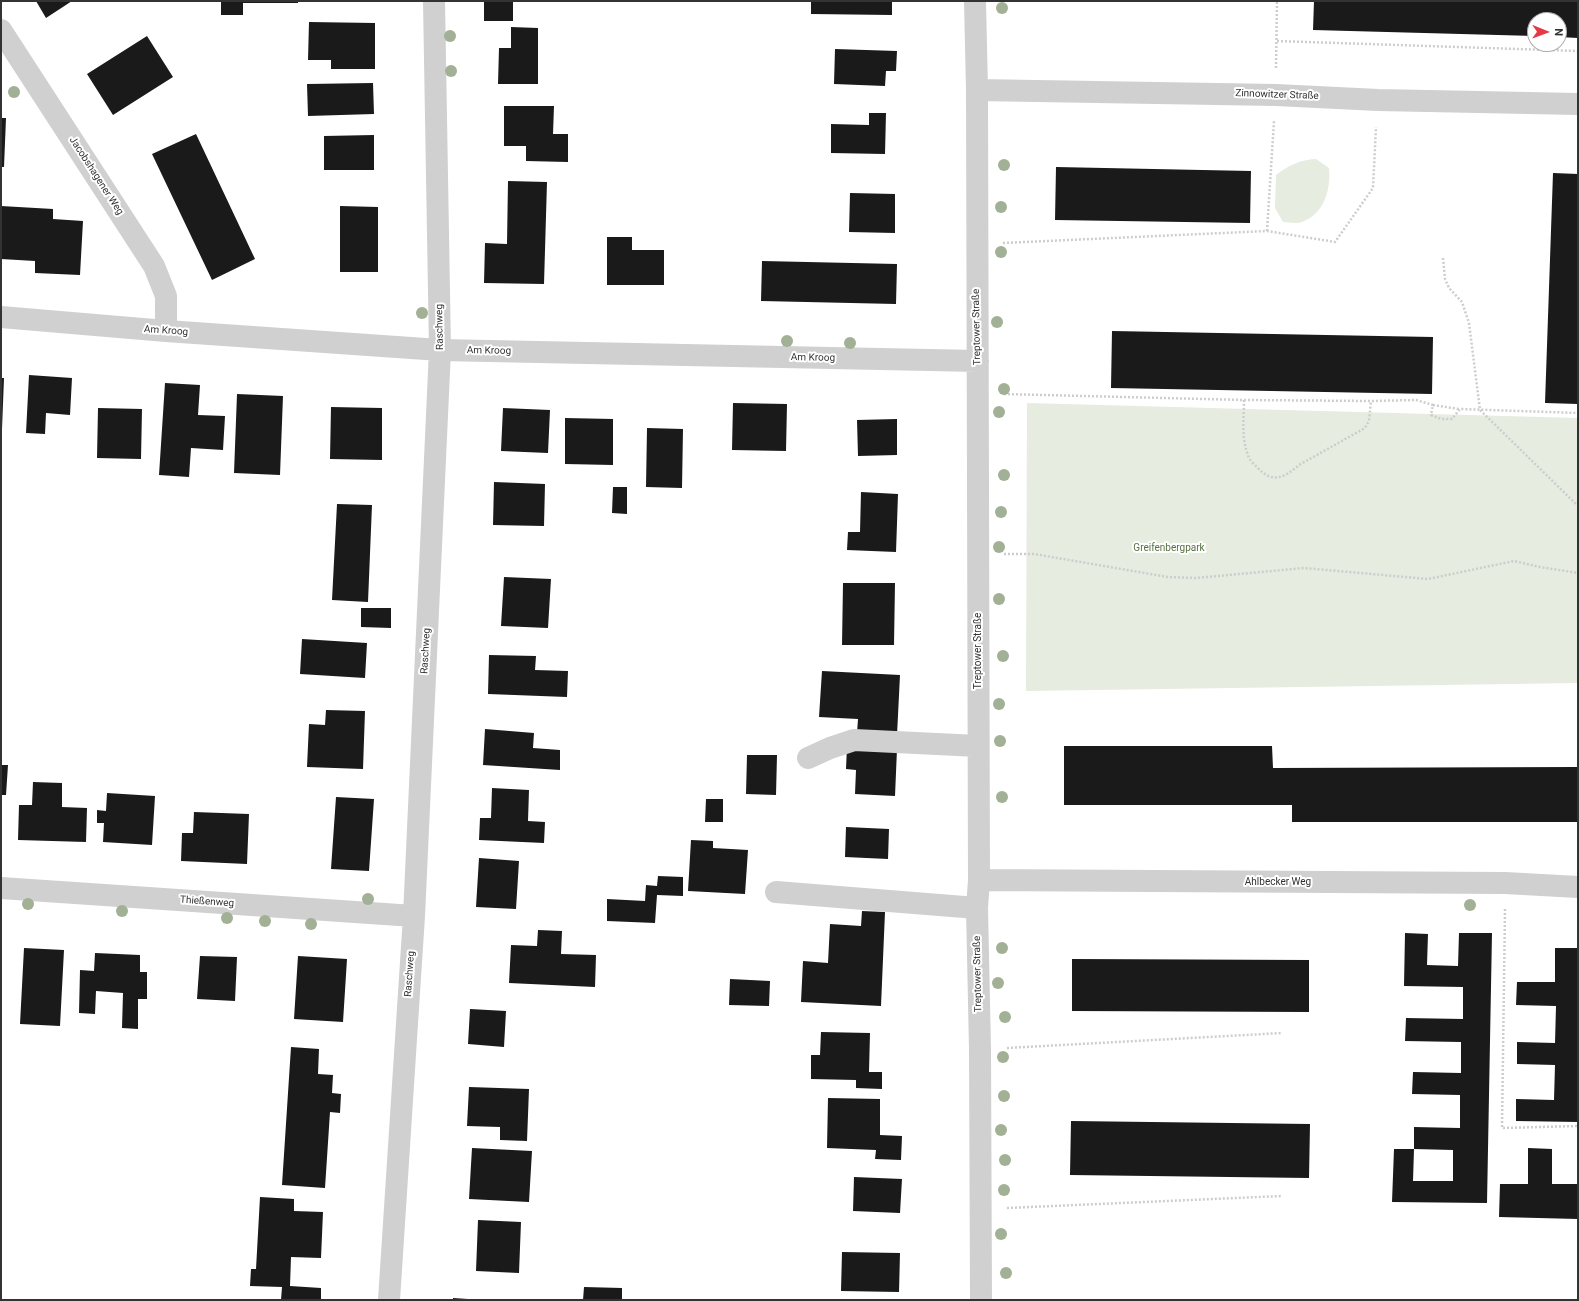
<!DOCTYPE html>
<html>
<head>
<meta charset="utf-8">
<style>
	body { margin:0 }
	#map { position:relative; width:1579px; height:1301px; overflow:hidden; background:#fff; font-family:Roboto,sans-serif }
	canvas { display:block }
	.frame { position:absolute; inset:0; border:2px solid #333; pointer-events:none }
	.north { position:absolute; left:1527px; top:12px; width:40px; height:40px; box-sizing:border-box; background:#fff; border:1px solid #adadad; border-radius:50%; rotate:91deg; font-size:11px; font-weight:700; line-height:16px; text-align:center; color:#333 }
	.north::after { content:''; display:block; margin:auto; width:14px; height:18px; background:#e63946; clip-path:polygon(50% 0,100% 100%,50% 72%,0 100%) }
</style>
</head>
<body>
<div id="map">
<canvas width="1579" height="1301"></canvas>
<div class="frame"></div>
<div class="north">N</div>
</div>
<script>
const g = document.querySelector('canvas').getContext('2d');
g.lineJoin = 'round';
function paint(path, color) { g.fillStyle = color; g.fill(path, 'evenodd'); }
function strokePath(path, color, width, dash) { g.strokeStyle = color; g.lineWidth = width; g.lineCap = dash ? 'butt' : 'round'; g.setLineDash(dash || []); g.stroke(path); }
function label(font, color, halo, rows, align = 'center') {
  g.font = font + ' Roboto,sans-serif'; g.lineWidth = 4; g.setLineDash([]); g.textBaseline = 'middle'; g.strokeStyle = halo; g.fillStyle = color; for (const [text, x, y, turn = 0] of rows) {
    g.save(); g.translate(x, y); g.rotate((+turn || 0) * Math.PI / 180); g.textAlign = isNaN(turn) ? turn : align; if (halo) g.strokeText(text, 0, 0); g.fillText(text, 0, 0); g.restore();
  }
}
paint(new Path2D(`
	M1316,159L1329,168C1331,190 1324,214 1302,222C1297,224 1289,222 1283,222L1275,208L1276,175C1289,165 1300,160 1316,159Z
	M1027,403L1578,418V683L1026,691Z`), '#e6ecdf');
paint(new Path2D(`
	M36,1H72L46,18Z
	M221,1H298V3H243V15H221Z
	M484,1H513V21H484Z
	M811,1H892V15L811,14Z
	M1314,1H1578V38L1559,37V20H1535V36L1313,30Z
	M309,22L375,23V69H331V60H308Z
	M511,27L538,28V84H498L499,48H511Z
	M147,36L173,77L113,115L87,74Z
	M835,49L897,51L896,71H886L885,86L834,84Z
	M373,83L374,114L308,116L307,84Z
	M504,106H554L553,134H568V162L526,161V146H504Z
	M869,113H886L885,154L831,153V124L869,125Z
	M1,118H6L4,167H1Z
	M196,134L255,259L212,280L152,154Z
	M374,135V170H324V136Z
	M1056,167L1251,171L1250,223L1055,220Z
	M1553,173L1578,174V404L1545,403Z
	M508,181L547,182L544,284L484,283L485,243L507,244Z
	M850,193L895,194V233L849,232Z
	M1,206L53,209V219L83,221L80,275L35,273V261L1,259Z
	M340,206L378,207V272H340Z
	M607,237H632V250H664V285H607Z
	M762,261L897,264L896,304L761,301Z
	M1112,331L1433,337L1432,394L1111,388Z
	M29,375L72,378L70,415L46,413L45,434L26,433Z
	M1,378H4L2,429L1,428Z
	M165,383L200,385L198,415L225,416L223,450L191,448L189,477L159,475Z
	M237,394L283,396L280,475L234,473Z
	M733,403L787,404L786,451L732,450Z
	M331,407L382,408V460L330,459Z
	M98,408L142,409L141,459L97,458Z
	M503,408L550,410L548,453L501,451Z
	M565,418L613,419V465L565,464Z
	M897,419V455L858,456L857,420Z
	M647,428L683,429L682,488L646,487Z
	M494,482L545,484L544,526L493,525Z
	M613,487H627V514L612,513Z
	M861,492L898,494L896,552L847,550L848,532H860Z
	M337,504L372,505L368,602L332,600Z
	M504,577L551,579L548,628L501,626Z
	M843,583H895L894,645H842Z
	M361,608H391V628L361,627Z
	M302,639L367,643L365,678L300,674Z
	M489,655L536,656L535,670L568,671L567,697L488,694Z
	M822,671L900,675L897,735L857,733L858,719L819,717Z
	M326,710L365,711L363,769L307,767L309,724L325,725Z
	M485,729L534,733L533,748L560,750V770L483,765Z
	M847,746L897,749L895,796L855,794L856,770L846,769Z
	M1064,746H1272L1273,768L1578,767V822H1292V805H1064Z
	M747,755H777L776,795L746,794Z
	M1,765H8L6,795H1Z
	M33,782L62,783V807L87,808L86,842L18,840L19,805H32Z
	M492,788L529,790L528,821L545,822L544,843L479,840L480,818H491Z
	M107,793L155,796L152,845L103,842L104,823H97V810L106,811Z
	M336,797L374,799L369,871L331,869Z
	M706,799H723V822H705Z
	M194,812L249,814L247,864L181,861L182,833H193Z
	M846,827L889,829L888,859L845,857Z
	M691,840L713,841V848L748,850L745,894L688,891Z
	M479,858L519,861L516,909L476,907Z
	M658,876L683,877V896L657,895L655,923L607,921V899L645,901L646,885L657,886Z
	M862,911L885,912L881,1006L801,1002L803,961L828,963L830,924L861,926Z
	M538,930L562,931L561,954L596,955L595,987L509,983L511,945L537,946Z
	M1405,933L1428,934L1427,965L1458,966L1459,933H1492L1487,1203L1392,1202L1394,1149H1414L1413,1181H1453V1150L1414,1149V1127L1460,1128V1095L1412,1094L1413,1072L1461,1073V1042L1405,1041L1406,1018L1463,1019V987L1404,986Z
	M24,948L64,950L60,1026L20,1024Z
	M1555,948H1578V1122L1516,1121V1099L1554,1100L1555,1065L1517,1064V1042L1555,1043L1556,1006L1516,1005L1517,982H1555Z
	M95,953L140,955V972H147V999H138V1029L122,1028L123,993L96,991L95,1014L79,1013L80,970L94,971Z
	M200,956L237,957L235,1001L197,999Z
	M298,956L347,959L343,1022L294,1019Z
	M1072,959L1309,960V1012L1072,1011Z
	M730,979L770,981L769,1006L729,1005Z
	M470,1009L506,1011L504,1047L468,1044Z
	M821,1032L870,1033L869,1072H882V1089L856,1088V1080L811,1079V1055H820Z
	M291,1047L319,1049L318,1074L333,1075L332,1093L341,1094L340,1113L330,1112L325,1188L282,1185Z
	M469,1087L529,1089L527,1141L500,1140V1127L467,1126Z
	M828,1098L880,1099V1135L902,1136L901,1160L875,1159L876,1150L827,1148Z
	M1071,1121L1310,1124L1309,1178L1070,1175Z
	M472,1148L532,1151L529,1202L469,1199Z
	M1528,1148L1552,1149V1184H1578V1219L1499,1217L1500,1184H1528Z
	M854,1177L902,1179L900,1213L853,1211Z
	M260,1197L294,1199V1211L323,1212L321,1258L291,1257L290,1286L321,1288V1300H281L282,1287L250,1286L251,1269H256Z
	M478,1220L521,1222L519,1273L476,1271Z
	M842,1252L900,1253L899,1292L841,1291Z
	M584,1287L622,1288V1300H583Z
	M453,1298L468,1299V1300H453Z`), '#1a1a1a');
strokePath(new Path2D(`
	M1277,41L1578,51
	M1276,68L1277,1
	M1267,231L1274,121
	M1003,243L1267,231L1335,242L1373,188L1376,127
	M1443,258L1445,279L1449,288L1462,302L1469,323L1480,410L1578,506
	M1004,394L1244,400L1371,401L1416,400L1433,405L1431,415L1441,419H1452L1460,409L1578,413
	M1244,400C1244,417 1241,438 1248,455C1249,460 1254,464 1257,467C1272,484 1284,478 1299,465L1365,428L1369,421L1371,401
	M1433,405L1459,409
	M1004,554H1034L1168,577L1196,578L1304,568L1428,579L1514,561L1540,567L1578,573
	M1505,909L1502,1128L1578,1126
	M1007,1048L1282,1033
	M1007,1208L1282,1196`), '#cdcdcd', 2.5, [2, 2]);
strokePath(new Path2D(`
	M975,1L977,90L979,880L977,908L980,1049L981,1300
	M1,30L154,266L166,296V331
	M977,90L1276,95L1378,100L1578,104
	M1,317L166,331L440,350L978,361
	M808,758L830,748L854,740L978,746
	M979,880L1505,883L1578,887
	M1,888L414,916
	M776,892L977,908
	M389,1300L414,916L440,350L434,1`), '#d0d0d0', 22);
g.fillStyle = '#a2b095';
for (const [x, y] of [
	[1002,8],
	[450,36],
	[451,71],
	[14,92],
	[1004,165],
	[1001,207],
	[1001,252],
	[422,313],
	[997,322],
	[787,341],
	[850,343],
	[1004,389],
	[999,412],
	[1004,475],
	[1001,512],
	[999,547],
	[999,599],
	[1003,656],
	[999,704],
	[1000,741],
	[1002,797],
	[368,899],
	[28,904],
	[1470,905],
	[122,911],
	[227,918],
	[265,921],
	[311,924],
	[1002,948],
	[998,983],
	[1005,1017],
	[1003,1057],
	[1004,1096],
	[1001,1130],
	[1005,1160],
	[1004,1190],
	[1001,1234],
	[1006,1273]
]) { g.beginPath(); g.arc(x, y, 6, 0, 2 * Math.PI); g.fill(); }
label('10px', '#333', '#fff', [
	["Zinnowitzer Straße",1277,95,2],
	["Jacobshagener Weg",96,176,57],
	["Raschweg",440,327,-91],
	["Treptower Straße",977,327,-91],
	["Am Kroog",166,331,4],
	["Am Kroog",489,351,1],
	["Am Kroog",813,358,1],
	["Raschweg",426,651,-87],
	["Treptower Straße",978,651,-90],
	["Ahlbecker Weg",1278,882],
	["Thießenweg",207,902,4],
	["Raschweg",410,974,-86],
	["Treptower Straße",978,974,-91]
]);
label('10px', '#56703f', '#fff', [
	["Greifenbergpark",1169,548]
]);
</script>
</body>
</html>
